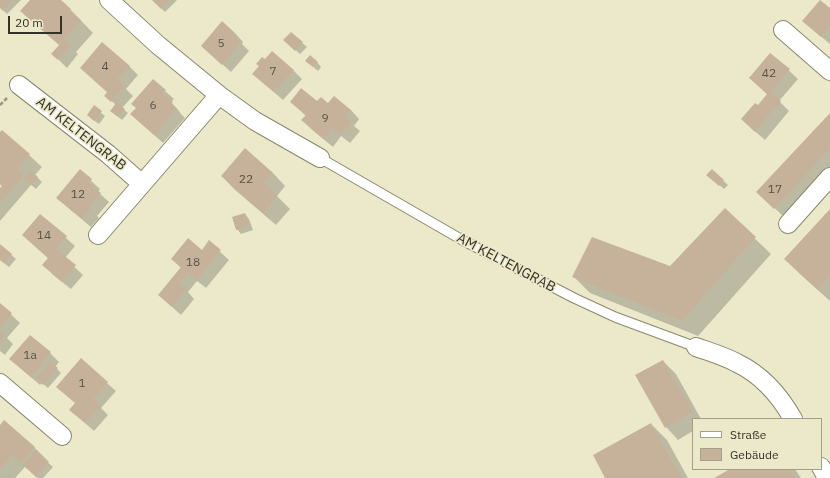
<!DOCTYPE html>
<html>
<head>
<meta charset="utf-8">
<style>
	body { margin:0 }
	#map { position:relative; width:830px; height:478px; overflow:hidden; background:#ece9cb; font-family:"IBM Plex Sans",sans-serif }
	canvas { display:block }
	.legend { position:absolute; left:692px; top:418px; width:130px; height:52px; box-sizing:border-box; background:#ece9cb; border:1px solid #a2a08a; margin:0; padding:5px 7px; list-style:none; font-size:12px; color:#343328 }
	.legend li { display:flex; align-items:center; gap:8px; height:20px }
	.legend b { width:20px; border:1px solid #a2a08a }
	.scale { position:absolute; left:8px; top:16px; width:54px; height:18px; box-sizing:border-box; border:2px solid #343328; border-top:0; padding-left:5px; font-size:12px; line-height:14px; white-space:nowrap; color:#343328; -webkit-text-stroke:3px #ece9cb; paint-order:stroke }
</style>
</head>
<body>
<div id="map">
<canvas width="830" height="478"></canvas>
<ul class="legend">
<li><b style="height:5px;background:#fff"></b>Straße</li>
<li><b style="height:11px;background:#c6b29b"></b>Gebäude</li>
</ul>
<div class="scale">20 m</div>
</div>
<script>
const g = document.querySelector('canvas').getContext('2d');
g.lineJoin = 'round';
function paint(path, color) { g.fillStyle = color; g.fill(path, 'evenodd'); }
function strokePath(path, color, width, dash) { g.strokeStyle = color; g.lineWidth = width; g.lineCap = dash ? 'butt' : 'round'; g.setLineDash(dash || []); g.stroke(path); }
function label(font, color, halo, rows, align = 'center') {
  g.font = font + ' "IBM Plex Sans",sans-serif'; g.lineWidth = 3.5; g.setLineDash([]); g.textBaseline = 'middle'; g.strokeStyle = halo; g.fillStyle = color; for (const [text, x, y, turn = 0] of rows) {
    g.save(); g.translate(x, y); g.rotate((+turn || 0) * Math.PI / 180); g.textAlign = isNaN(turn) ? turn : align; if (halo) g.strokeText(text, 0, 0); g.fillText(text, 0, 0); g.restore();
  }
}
paint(new Path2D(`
	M0,0H21L7,14L0,7Z
	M31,0H59L70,9L93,33L76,52L78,54L67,68L53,54L60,46Z
	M153,0H177L165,12Z
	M830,9V44L812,29Z
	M235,33L243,42L242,44L249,51L231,72L202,46Z
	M291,33L307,47L300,54L289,44Z
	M771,54L798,79L779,101L789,111L765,140L751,128L758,106L768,95L750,78Z
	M317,62L321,67L318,71L311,65Z
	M129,66L138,75L126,89L133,96L122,108L128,113L122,120L116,115V105L106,96L108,93L81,68Z
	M293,70L302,79L283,100L262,82Z
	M165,91L174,99L171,102L180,112V113L185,118L163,143L131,114Z
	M291,102H318L351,110L359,119L354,126L360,131L350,143L341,136L333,147L311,129L303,120L306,116Z
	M94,107L105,116L99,124L92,119Z
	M830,114V167L784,217L766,200Z
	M0,133L29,155L42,167L35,175L42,182L36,189L31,185L0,221V190L3,187L0,184Z
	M245,149L273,173L285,186L277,196L290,209L276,225L234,189L222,176Z
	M712,170L728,185L724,189L712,179Z
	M80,171L100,189L98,192L109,202L97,216L99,218L91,227L66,206Z
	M725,210L771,254L698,336L590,293L574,277L670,267Z
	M830,210V301L801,275L786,259Z
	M245,214L249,219L253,230L241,234L237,229Z
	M40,215L75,246L65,258L83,275L71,289L52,274L49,259L23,235Z
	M209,242L229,260L206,288L197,281L188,292L194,299L181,315L159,295L181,268L172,259L202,251Z
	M0,245L16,259L9,267L0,260Z
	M0,304L20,323L7,338L13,344L5,355L0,351Z
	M30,336L50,353L59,362L55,367L61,373L48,388L42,383L40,385L19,367Z
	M81,360L116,391L101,408L108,415L94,431L70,410L76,403Z
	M663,361L676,374L701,419H693V431L678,440L666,427Z
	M651,424L667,440L688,478H606Z
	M0,426L34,447L47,460L46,461L53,467L43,478H38L25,467L15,478H0Z
	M732,469H795L801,478H716Z`), '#0003');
paint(new Path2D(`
	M0,0H13L3,11L0,8Z
	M30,0H61L71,9L69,10L81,20L64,39L71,45L58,60L51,54L59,45L20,11Z
	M152,0H169L161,9Z
	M820,0L830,8V26L821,37L802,21Z
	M222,21L235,33L233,35L241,42L222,65L201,46Z
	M291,32L303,42L295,51L283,40Z
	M102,42L130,66L117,80L125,86L111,102L104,96L107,92L80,68Z
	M272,51L294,70L274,92L252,74L259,66L256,64L262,57L265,59Z
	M770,53L790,69L771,92L781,101L755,132L741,119L755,103L758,105L767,94L749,78Z
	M310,55L318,62L313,67L305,61Z
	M153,79L166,90L162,94L173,102L171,104L177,109L154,135L130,114L136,108L131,104Z
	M301,88L317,101L321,97L328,103L334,96L351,110L345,117L352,122L341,135L332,128L324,139L301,120L306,115L290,102Z
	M117,102L125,109L118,117L110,111Z
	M94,105L102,111L94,121L87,115Z
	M830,113V149L774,209L756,192Z
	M2,130L30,154L17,169L24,175L0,203V188L2,186L0,184V132Z
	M245,148L273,173L264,183L278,195L263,213L221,176Z
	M80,169L92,179L89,183L101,193L89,207L91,209L82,219L56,198Z
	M712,169L724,180L719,186L706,175Z
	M31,171L38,177L31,185L24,179Z
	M725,208L756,237L682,321L572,277L592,237L670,266Z
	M830,209V276L818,290L784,259Z
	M245,213L249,226L236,230L232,217Z
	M40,214L67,236L56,249L76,265L62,282L42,265L48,258L22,235Z
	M188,238L202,250L209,240L221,250L197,280L188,273L179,283L186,289L172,307L158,295L181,267L171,259Z
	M0,244L12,254L4,263L0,260Z
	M0,303L12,313L0,328Z
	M0,330L5,335L0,341Z
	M30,335L51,352L31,377L9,359Z
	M81,358L108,382L93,400L100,406L85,423L69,410L75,403L56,387Z
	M663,360L693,412L665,428L635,375Z
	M50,362L58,368L43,385L36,378Z
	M4,420L35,447L21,463L12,455L0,469V425Z
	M651,423L682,478H605L593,455Z
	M36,450L49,462L36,477L23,465Z
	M730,469H790L795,478H714Z`), '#c6b29b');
const service = new Path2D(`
	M320,158L464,241L574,298L615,317L696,347`);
const minor = new Path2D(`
	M109,0L158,45L219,95L255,121L320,158
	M783,30L830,71
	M19,85L108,154L142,184
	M788,224L830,177
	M98,235L219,95
	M696,347C710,352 724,356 737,363C762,375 780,396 793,419
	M0,383L62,436
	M821,467L827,478`);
strokePath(service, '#8a876c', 11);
strokePath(minor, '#8a876c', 20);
strokePath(new Path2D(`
	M0,105L7,98`), '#989681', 2.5, [4, 2]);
strokePath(service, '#fff', 9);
strokePath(minor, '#fff', 18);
label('12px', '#585345', null, [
	["5",221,44],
	["4",105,67],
	["7",273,72],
	["42",769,74],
	["6",153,106],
	["9",325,119],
	["22",246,180],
	["17",775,190],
	["12",78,195],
	["14",44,236],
	["18",193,263],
	["1a",30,356],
	["1",82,384]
]);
label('14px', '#343328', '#ece9cb', [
	["AM KELTENGRAB",81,134,38],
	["AM KELTENGRAB",506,263,28]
]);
</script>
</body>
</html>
